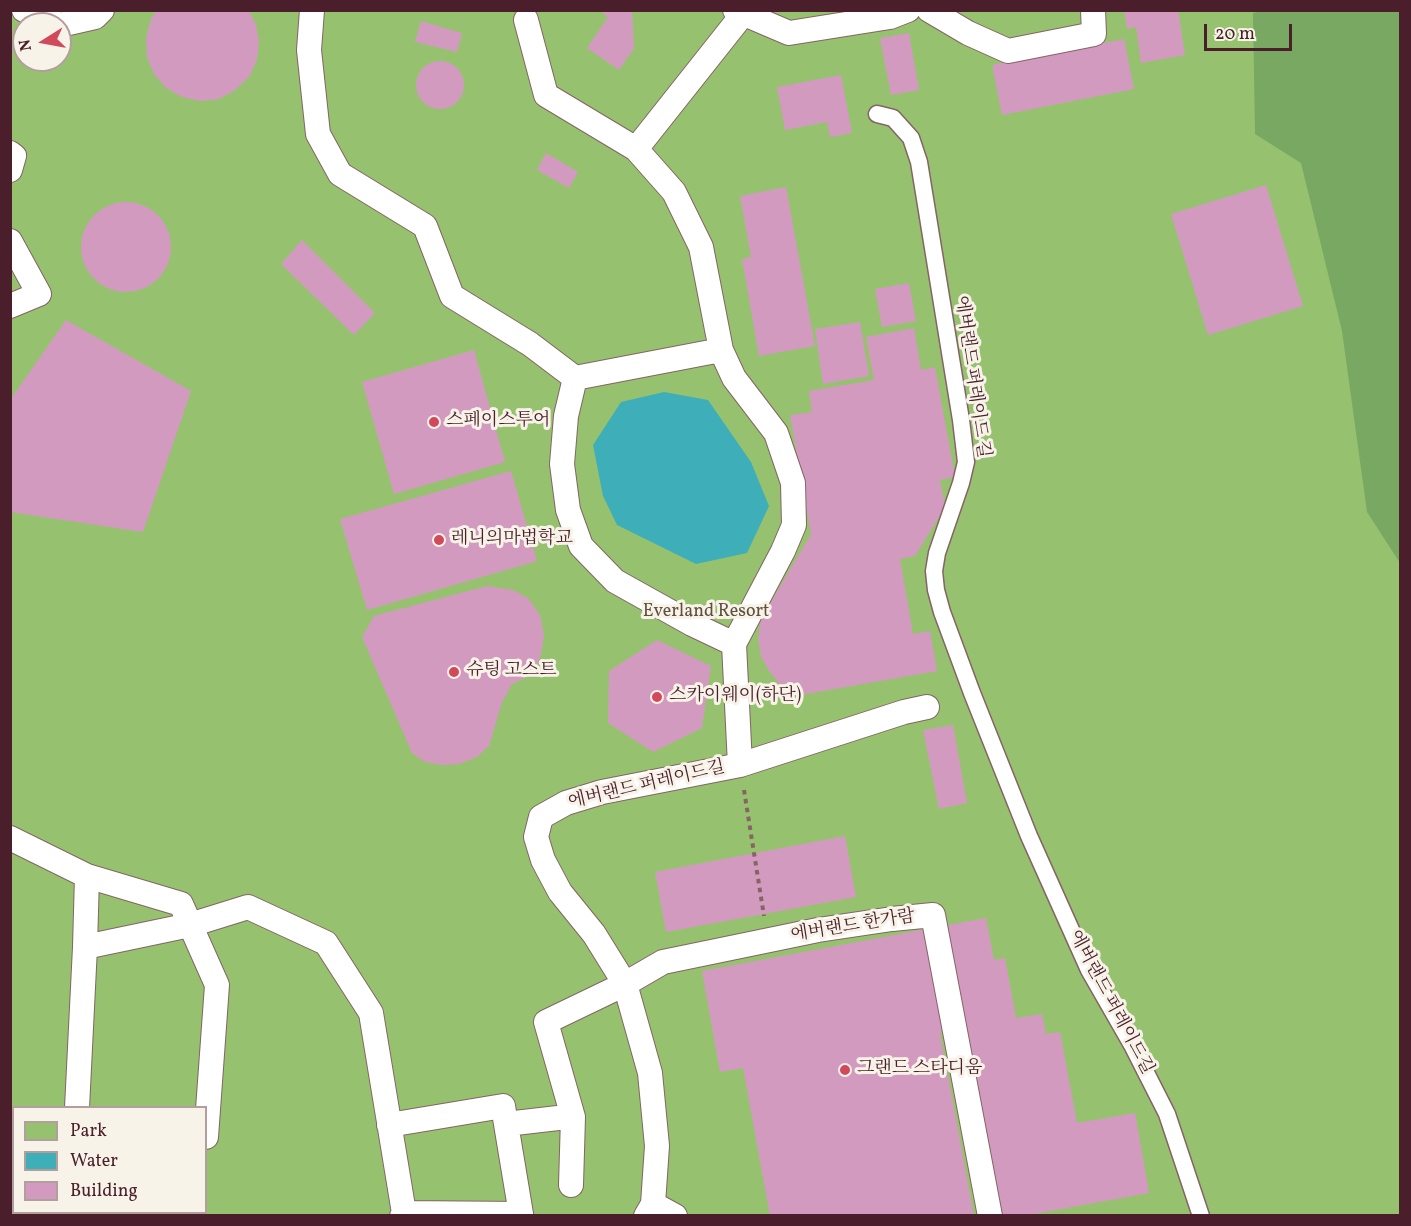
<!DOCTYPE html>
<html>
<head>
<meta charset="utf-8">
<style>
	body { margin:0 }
	#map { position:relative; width:1411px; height:1226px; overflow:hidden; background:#f3e3cb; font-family:Vollkorn,serif }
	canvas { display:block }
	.frame { position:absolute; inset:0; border:12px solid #4a1f2b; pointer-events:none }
	.legend { position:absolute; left:12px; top:1106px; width:195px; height:108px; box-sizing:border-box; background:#f7f3e8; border:2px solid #b29e9c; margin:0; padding:8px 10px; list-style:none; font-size:18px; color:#4a1f2b }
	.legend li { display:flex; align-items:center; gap:12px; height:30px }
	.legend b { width:30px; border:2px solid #b29e9c }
	.north { position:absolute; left:12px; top:12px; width:60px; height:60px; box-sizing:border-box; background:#f7f3e8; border:2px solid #b29e9c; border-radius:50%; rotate:259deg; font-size:16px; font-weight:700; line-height:24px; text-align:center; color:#4a1f2b }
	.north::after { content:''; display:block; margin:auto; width:21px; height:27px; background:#d1495b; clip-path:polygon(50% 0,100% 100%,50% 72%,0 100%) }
	.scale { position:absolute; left:1204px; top:24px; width:88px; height:27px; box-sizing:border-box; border:3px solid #4a1f2b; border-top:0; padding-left:8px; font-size:18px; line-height:21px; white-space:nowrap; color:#4a1f2b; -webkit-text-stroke:4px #f7f3e8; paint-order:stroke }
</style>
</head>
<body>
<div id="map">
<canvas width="1411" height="1226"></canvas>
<div class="frame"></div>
<ul class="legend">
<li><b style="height:16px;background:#96c26f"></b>Park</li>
<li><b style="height:16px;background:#3eafb9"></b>Water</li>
<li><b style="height:16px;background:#d39ac0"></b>Building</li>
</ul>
<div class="north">N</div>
<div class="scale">20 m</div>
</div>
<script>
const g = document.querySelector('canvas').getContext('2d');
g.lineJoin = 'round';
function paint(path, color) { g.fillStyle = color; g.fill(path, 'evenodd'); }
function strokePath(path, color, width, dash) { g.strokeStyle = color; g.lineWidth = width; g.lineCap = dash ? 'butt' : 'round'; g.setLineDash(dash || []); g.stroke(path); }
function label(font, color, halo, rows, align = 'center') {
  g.font = font + ' Vollkorn,"Noto Serif KR",serif'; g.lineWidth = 6; g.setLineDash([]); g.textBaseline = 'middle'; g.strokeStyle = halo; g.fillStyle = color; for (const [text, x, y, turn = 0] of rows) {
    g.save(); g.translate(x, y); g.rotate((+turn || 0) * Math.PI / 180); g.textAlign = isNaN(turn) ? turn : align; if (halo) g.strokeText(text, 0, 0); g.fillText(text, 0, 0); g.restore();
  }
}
paint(new Path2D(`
	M11,11H1400V1215H11ZM24,24H60V60H24ZM14,1108H206V1212H14Z`), '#96c26f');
paint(new Path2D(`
	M1264,10L1400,11V563L1367,512L1342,331L1301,163L1255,134L1253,13Z`), '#78a862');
paint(new Path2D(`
	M664,392L708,400L751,462L769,506L747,553L696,564L617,525L603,496L593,445L621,402Z`), '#3eafb9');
paint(new Path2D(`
	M157,10H248L256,24L259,42L257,60L249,77L235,90L219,99L201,101L182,97L166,88L154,74L147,57L146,38L151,19Z
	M599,10H632L634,48L619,70L587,48L608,17Z
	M1124,10H1178L1185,55L1141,63L1136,27L1127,29Z
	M421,21L462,33L457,52L415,42Z
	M909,33L919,90L891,95L880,38Z
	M1124,39L1134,89L1002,115L992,65Z
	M416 85a24 24 0 1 1 48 0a24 24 0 1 1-48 0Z
	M841,75L852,133L830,137L827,122L785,130L777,87Z
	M546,153L578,172L569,188L537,170Z
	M1266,185L1303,306L1208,335L1171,214Z
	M786,187L815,346L759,356L742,259L751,257L740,196Z
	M81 247a45 45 0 1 1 90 0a45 45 0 1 1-90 0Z
	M302,240L375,313L354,335L281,264Z
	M909,283L916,321L882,327L875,289Z
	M66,320L191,391L143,532L10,512V400Z
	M860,322L869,376L823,384L815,329Z
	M914,328L921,370L935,367L955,477L940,480L945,507L915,556L900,559L913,634L930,631L937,671L800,695L781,686L770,672L761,657L758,638L761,619L811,534L790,415L812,412L809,391L874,380L866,337Z
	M474,350L505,462L394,494L362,382Z
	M511,471L537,561L367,610L340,519Z
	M487,586L513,590L528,598L540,615L544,636L541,654L536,668L527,677L512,684L502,702L489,746L477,757L459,764L442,765L425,762L412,753L362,637L374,616Z
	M657,640L711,666L702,728L653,752L608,723L609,671Z
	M953,725L967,803L939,809L923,730Z
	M845,836L856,897L666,932L655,872Z
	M986,918L994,960L1005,958L1016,1018L1042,1014L1046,1034L1060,1032L1077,1123L1135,1113L1149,1193L1023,1216H999L948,925Z
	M932,928L951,1030L940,1033L974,1216H770L743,1068L720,1072L702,971Z
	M10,1129H14V1212H23L24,1216H10Z`), '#d39ac0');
const service = new Path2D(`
	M877,114L893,118L911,138L919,162L961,420L966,462L961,483L937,553L934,571L936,590L942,612L972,693L1029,836L1089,970L1132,1045L1167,1114L1201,1216`);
const pedestrian = new Path2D(`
	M24,10L58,24
	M312,10L309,50L318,134L340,174L425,226L452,296L530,344L575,378L566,416L562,464L568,510L581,546L615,581L692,624L734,644
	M735,10L789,33L890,17L908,10
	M929,10L968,33L1008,51L1094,34L1093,10
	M526,20L546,95L636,149L674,192L701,247L721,350L734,378L776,433L793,483L794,525L783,551L734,644L740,765
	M60,25L95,17L102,10
	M636,149L743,14
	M10,153L14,156L10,170
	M10,241L39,294L10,306
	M575,378L721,350
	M10,838L87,876L85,947L77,1108
	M87,876L181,904L217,985L206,1137
	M85,947L190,925L248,907L326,943L371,1013L404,1213L402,1216
	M573,1117L546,1022L625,984L663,962L818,930L892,919L933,915L990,1216
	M506,1124L558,1118L573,1117L571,1185
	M389,1125L503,1106L521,1214L404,1213
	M653,1204L675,1216
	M72,1216V1212
	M187,1216L188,1212
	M646,1216L653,1204L657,1146L650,1073L625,984L594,934L560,892L543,860L536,837L541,817L566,803L602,792L740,765L904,712L927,707`);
strokePath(service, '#856463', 19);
strokePath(pedestrian, '#856463', 26);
strokePath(new Path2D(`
	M744,790L764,916`), '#856463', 4, [4.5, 4.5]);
strokePath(service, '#fff', 16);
strokePath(pedestrian, '#fff', 24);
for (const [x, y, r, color] of [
	[434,422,6,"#d1495b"],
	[439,540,6,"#d1495b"],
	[454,672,6,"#d1495b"],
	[657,697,6,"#d1495b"],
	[845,1070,6,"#d1495b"]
]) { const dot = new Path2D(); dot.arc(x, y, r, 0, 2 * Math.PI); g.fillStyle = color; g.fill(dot); strokePath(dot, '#f7f3e8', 2); }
label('18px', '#4a1f2b', '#f7f3e8', [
	["에버랜드 퍼레이드 길",971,377,82],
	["에버랜드 퍼레이드길",647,786,-13],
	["에버랜드 한가람",853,927,-9],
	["에버랜드 퍼레이드길",1110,1003,62]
]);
label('18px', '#4a1f2b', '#f7f3e8', [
	["스페이스투어",446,422],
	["레니의마법학교",451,540],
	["슈팅 고스트",466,672],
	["스카이웨이(하단)",669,697],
	["그랜드 스타디움",857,1070]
], 'left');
label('18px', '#61503f', '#f7f3e8', [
	["Everland Resort",706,613]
]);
</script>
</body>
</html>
